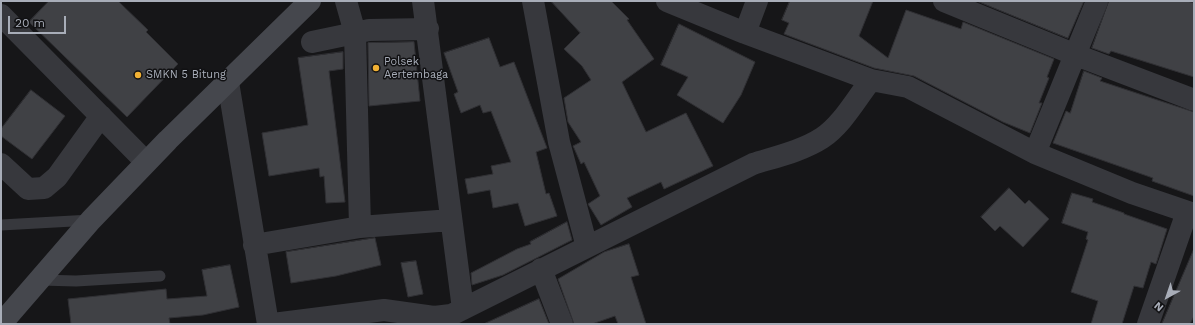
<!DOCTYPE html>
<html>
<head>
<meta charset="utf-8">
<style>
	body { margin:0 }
	#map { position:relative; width:1195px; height:325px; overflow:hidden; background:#161618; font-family:"Work Sans",sans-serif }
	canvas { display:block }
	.frame { position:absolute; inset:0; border:2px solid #a8adb8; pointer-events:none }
	.north { position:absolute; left:1147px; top:277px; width:40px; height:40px; -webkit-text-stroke:3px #111113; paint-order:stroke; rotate:220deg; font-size:11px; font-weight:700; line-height:16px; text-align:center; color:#a8adb8 }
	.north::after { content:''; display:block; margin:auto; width:14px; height:18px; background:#a8adb8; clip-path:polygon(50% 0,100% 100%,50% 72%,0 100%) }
	.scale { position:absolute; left:8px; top:16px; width:58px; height:18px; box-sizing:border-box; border:2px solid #a8adb8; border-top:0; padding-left:5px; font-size:12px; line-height:14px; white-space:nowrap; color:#a8adb8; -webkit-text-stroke:3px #111113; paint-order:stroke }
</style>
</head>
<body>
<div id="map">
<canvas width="1195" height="325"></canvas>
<div class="frame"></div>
<div class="north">N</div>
<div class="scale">20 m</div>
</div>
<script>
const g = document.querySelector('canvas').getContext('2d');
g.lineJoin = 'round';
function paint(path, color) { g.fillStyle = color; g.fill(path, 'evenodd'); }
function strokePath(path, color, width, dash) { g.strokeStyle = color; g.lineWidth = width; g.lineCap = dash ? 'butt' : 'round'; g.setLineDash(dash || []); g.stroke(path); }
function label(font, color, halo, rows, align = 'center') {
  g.font = font + ' "Work Sans",sans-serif'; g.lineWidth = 3; g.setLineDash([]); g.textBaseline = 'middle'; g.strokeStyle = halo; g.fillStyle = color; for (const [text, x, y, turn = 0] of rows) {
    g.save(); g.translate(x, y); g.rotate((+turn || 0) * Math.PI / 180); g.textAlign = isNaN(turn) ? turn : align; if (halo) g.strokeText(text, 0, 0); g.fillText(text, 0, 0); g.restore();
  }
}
const building = new Path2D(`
	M49,1H118L148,30L146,32L178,64L127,117L29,22Z
	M551,1H611L629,19L627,20L654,59L622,82L646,132L686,113L713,166L664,189L661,182L627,198L632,207L601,225L588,204L600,196L584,162L581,164L574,148L573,146L581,142L568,122L564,98L591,80L582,66L564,49L580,33Z
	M790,1H873L859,36L888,58L906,10L961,29L963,22L1054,59L1047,77L1049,78L1039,103H1042L1030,133L1003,122L914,76L874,68L784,34L789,23L782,20Z
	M977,1H1084L1068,38Z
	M1109,1H1187L1194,3V77L1111,51L1109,54L1092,48Z
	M679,24L755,62L741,95L723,123L677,95L688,77L661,65Z
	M489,38L500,67L514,62L547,148L536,152L546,194L549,193L557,216L525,226L518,203L493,208L490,190L468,194L465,179L493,174L491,166L511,162L491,111L483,113L480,105L461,113L454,94L458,92L444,53Z
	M414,42L420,101L369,106L368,43Z
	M343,52V69L329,71L345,202L326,203L324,176L320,177L319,168L269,176L262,133L308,125L298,58Z
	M1084,71L1102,78L1100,81L1194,112V196L1152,181L1153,178L1053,143L1066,111L1070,113Z
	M31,90L65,116L32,159L1,136V129Z
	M1009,188L1025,204L1029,200L1049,219L1023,247L1000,226L995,231L981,217Z
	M1072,193L1093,199L1092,202L1124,213V214L1167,229L1156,264L1151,262L1143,288L1134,286L1122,324H1091L1098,301L1071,292L1088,240L1086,239L1088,232L1062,223Z
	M567,222L572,240L503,275L472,285L471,273L517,249L531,244L530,242Z
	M375,238L381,265L336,276L291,283L286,252Z
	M629,244L639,275L631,277L646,324H618L615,316L592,324H574L558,279L604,252Z
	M1194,249V316L1190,324H1162Z
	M416,261L423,294L408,297L401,263Z
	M230,265L239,307L203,315L169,318L170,324H71L68,299L166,289L167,299L207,296L202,270Z
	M539,299L549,324H484Z`);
paint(building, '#404145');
strokePath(building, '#303034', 1);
strokePath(new Path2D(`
	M1,225L91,220
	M40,280L76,281L160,276`), '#37383d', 11);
strokePath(new Path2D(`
	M423,1L463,309
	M533,1L559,142L587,247
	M667,1L745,33L871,80L908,87L1035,153L1132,193L1194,214
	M944,1L1076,55L1194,100
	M1,15L146,162
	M745,33L757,1
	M312,42L355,33L346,1
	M228,82L268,324
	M1035,153L1097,1
	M1,164L28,189L44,188L57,177L101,116
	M360,227L355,33L369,30L428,29
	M254,245L360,227L451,220
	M541,269L562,324
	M273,324L384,310L434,317L451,315L753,164C775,157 802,151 822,138C842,125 856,99 871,80
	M1148,324L1187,212`), '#37383d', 22);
strokePath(new Path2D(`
	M1,324L91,220L168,140L310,1`), '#45474d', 22);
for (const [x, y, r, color] of [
	[376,68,4,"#f2b134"],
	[138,75,4,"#f2b134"]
]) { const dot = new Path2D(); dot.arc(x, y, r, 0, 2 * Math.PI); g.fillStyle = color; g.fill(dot); strokePath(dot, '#111113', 1.5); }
label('11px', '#a8adb8', '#111113', [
	["Polsek",384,62],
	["Aertembaga",384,75],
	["SMKN 5 Bitung",146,75]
], 'left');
</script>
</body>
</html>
